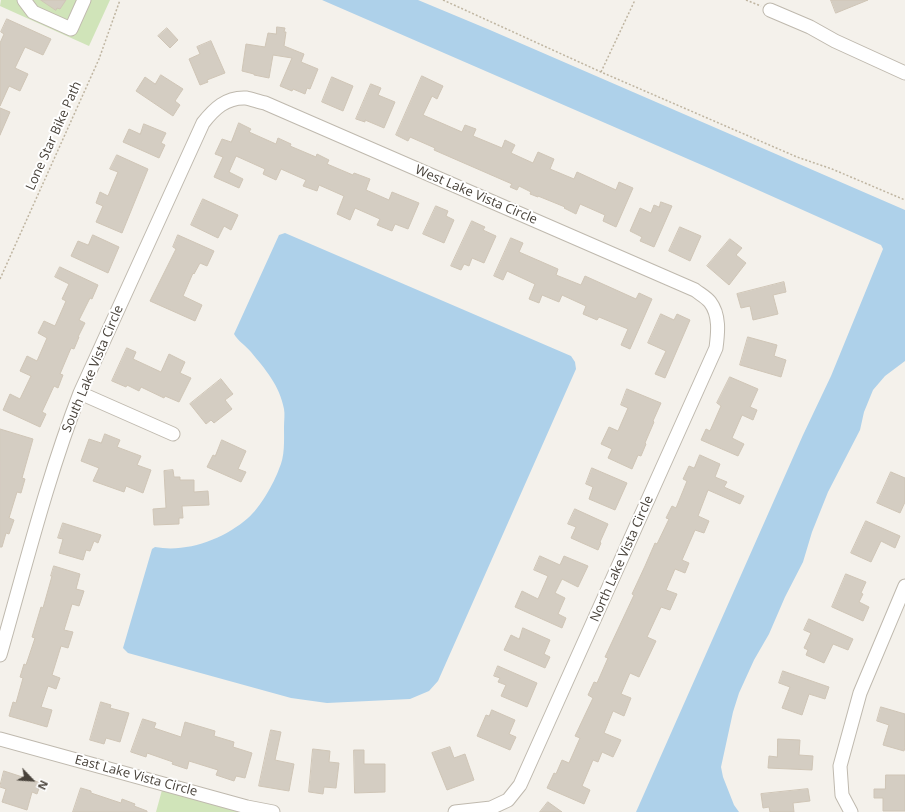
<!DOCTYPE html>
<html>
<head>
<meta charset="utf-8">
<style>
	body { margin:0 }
	#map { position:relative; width:905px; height:812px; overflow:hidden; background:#f4f1eb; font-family:"Open Sans",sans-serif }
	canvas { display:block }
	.north { position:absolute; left:12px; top:760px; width:40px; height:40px; -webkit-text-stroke:3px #fff; paint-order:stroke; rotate:115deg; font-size:11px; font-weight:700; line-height:16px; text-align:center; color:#48423a }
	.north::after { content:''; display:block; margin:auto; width:14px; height:18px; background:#48423a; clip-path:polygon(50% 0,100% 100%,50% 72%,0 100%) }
</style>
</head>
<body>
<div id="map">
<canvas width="905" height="812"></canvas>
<div class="north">N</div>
</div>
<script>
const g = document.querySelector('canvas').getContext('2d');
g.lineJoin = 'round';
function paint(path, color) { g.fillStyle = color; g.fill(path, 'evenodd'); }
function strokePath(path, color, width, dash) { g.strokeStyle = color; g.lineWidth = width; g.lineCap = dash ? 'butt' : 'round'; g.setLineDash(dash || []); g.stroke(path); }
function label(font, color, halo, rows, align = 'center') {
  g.font = font + ' "Open Sans",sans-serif'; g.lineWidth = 4; g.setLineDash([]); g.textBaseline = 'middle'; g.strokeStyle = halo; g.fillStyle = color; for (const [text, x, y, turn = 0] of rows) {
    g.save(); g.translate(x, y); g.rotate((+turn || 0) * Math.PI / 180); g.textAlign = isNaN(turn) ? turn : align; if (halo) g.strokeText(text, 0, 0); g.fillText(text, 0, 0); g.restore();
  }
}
paint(new Path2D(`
	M1,0H110L89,46L0,6Z
	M162,790L239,812H156Z`), '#d0e4b9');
paint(new Path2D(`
	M322,0H418L490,30L905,210V361L885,376L873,390L864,412L860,430L828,492L812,532L803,562L785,597L769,634L754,660L739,693L733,712L721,767L723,777L734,805L739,812H636L803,435L831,376L883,249L881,245L711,169Z
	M285,233L571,356L575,362L576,369L438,681L429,691L410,699L327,703L291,698L128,653L123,648L152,549L155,547C187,553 224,539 248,518C260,508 274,483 279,469C285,456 284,441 284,427C284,421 285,414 284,409C280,386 265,369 251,352C245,345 238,341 234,334L279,235Z`), '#aed1ea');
const building = new Path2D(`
	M41,0H66L60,9L57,8L56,10Z
	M831,0H868L836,13Z
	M7,19L51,39L43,55L25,47L15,68L28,74L20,91L9,86L0,106V43L4,34L1,32Z
	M277,27L285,28L284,32H286L284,46L304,54L301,62L318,69L310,89L307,88L305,94L293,89L292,91L280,86L292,58L273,55L269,78L254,75V74L242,71L246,44L265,47L268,33L276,34Z
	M167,28L178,40L170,48L158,36Z
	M211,41L225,73L207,80L208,82L200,85L189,59L200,54L197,47Z
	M161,75L183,89L175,101L180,105L173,116L136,91L145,77L155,84Z
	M422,76L443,86L437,99L432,96L423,115L462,132L465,125L476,129L473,136L502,148L505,140L515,145L511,153L533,163L538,152L554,159L550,169L574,179L577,172L616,190L619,182L633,188L616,227L603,221L605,215L580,204L576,214L564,208L565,207L538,196V197L530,194L531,192L519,186L517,190L510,187L512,184L434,150L435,148L410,137L408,141L396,135Z
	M332,77L353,86L343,111L322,102Z
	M371,84L381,88L378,95L395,102L384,128L365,120V122L356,119Z
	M0,108L10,112L0,135Z
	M239,123L251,129L249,132L276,144L278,138L291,144L290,146L316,157L317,154L329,160L327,164L353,175L354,173L370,179L366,190L389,200L392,192L419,203L408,229L395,224L392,231L377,225L380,219L355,208L350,220L337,214L344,196L319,185L317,191L303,186L306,180L281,169L276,180L263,174L265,169L236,156L229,172L243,179L239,188L214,177L223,157L215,154L222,139L231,142Z
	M144,124L166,133L161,143L165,145L159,158L123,142L129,129L140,134Z
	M117,155L148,169L122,233L96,222L103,206L96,203L100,192L108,196L118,172L110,169Z
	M203,199L238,215L231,230L224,226L218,238L191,225Z
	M661,202L672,206L654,247L640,241L642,237L630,231L640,208L651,213L654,205L659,207Z
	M436,206L448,211L446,216L454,220L444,243L423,234Z
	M472,221L485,227L483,230L496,236L484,263L472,258L469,266L464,264L461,270L451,266Z
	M680,227L701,236L690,261L669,251Z
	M93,235L119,247L108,273L71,256L78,241L88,245Z
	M178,235L214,251L207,266L200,263L194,274L193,273L183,296L202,305L195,321L150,301L176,249L173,247Z
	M511,238L523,243L519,252L558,269L556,275L581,285L585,276L636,299L639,293L652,299L630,349L621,345L628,329L599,317L597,320L583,314L586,306L562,295L559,302L542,295L539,303L529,299L535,284L507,271L503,280L494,276Z
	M730,239L742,248L736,255L746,263L729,285L707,266Z
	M60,267L98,285L92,299L90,298L79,320L85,323L78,337H79L74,349L71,348L60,374L63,375L58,388L54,386L42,412L46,414L40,427L3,410L10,394L20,399L31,376L20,371L27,356L37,361L47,338L38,333L44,321L55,326L66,301L62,299L69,284L55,277Z
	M784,282L786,292L773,295L778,314L753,320L750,306L741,308L737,294Z
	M661,314L674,320L677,314L690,320L665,378L655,374L666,351L648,343Z
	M748,337L777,345L774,356L786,360L781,377L740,365Z
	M127,348L136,352L133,359L161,372L169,354L185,362L180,373L191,378L179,402L165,396L164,398L141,387L139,391L127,385L126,387L112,381Z
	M730,377L758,389L750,407L757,410L753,420L742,415L732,438L744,444L738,456L701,440L706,429L710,431L721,406L717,403Z
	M221,379L233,394L225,400L232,409L214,423L211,420L206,424L190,404Z
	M627,389L661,403L653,421L654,422L645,443L646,444L641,456L638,455L632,469L608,458L612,449L601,444L609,427L618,431L628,408L621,405Z
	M0,429L33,439L22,478L25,479L21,493L17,492L9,518L14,520L9,534L6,533L2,547H0Z
	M105,434L120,440L117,447L141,456L137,465L151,470L143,493L126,486L124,492L93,481L99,468L81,461L89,439L101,443Z
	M222,440L246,451L238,469L246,472L241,482L207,467L213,455L215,456Z
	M700,455L720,464L715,477L727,482L724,487L744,496L740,504L708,490L698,516L709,521L704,533L695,530L682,560L689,563L685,573L675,569L666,590L677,594L670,610L661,607L647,637L656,641L639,677L630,673L621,694L631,698L624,716L613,711L604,733L621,740L613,757L602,752L598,762L593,760L582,786L590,790L584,804L547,788L554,773L556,774L562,760L569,763L580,738L575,736L593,698L588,695L594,682L597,683L608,658L605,657L634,595L632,594L645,566L655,543L657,544L669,519L666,518L672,506L676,508L687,481L683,479L689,466L694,468Z
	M592,468L627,483L615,510L589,499L593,487L586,484Z
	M173,470L174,477H180V480H194V492L208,491L209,505L182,506L183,518H179V524L154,525L153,509L166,508L164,471Z
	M891,472L905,478V502L900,513L877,503Z
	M575,509L608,524L600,542L601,543L598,550L571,538L576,527L568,524Z
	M866,521L900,536L895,548L881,541L871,562L851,553Z
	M63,523L101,535L98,543L94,541L90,551L86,550L83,560L59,553L63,539L58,538Z
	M540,556L560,565L564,556L588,566L578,587L562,579L555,593L565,598L558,614L566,618L562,628L515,607L522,591L538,599L548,576L534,570Z
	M54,566L80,574L76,589L84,591L79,606L72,604L64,630L73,632L68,648L61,646L52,675L60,678L56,689L48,686L41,707L52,710L47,727L9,716L13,702L16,703L23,678L20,677L24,664L26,665L35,638L32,637L41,607L43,608L52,576H51Z
	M846,574L866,582L861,593L863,594L859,602L869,607L863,621L832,607Z
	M809,619L853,639L848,650L833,644L824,663L806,655L808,650L804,648L811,633L804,630Z
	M523,628L550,640L544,654L550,657L545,668L504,650L511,635L519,639Z
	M498,666L537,683L527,707L501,696L506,685L498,682L500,678L494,676Z
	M783,671L829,687L825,699L809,694L802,715L782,708L790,687L779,683Z
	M101,702L111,705L110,708L129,713L120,742L106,738L104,744L90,740Z
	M881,707L905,714V747L904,751L883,745L889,725L877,721Z
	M492,710L515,720L509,734L516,737L510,750L477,736L486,715L489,716Z
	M143,719L156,723L154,728L181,737L185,722L215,731L214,736L234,742L233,747L252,753L245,778L236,776L234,781L216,775L218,770L189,761L187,769L172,764L173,762L147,753L146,757L131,752Z
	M271,730L281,732L275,760L294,764L289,791L259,786Z
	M778,739L800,740L799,755L813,756L812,770L768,768L769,756L777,757Z
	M450,747L454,758L465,754L474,780L447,790L432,753Z
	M313,749L330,751L329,762L339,763L336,788L324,787L323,794L309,792Z
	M354,750H364V764H385V792L355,793Z
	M4,771L41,783L37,794L32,792L27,810L2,802L6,789L0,787Z
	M886,775H905V811H883V798H874V789H885Z
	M81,788L91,791V793L121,803L122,799L135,804L134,806L147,811V812H73Z
	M808,789L810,801L793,803L794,812H770L769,807L763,808L761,794Z
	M548,802L562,812H540Z`);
paint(building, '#d4cdc2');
strokePath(building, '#cfc5b6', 1);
const minor = new Path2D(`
	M24,0L33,12L71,29L84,0
	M770,10L810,27L835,41L905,73
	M80,393L173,434
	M0,655C25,568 47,478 80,393L203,123C214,109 226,97 246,98C252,99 259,102 265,103L695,290C700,294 706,297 710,302C720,315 718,333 716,348L520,785L508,800L491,808L455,812
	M0,739L247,807L273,812
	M851,812L842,795L840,766L860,693L905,586`);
strokePath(minor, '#bfb9ae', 15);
strokePath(new Path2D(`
	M443,0L601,72L797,157L832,169L905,200
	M746,0L761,6
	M601,72L635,0
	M0,279L99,59L120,0`), '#bfb5a1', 1.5, [2, 2]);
strokePath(minor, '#fff', 13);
label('13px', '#48423a', '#fff', [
	["Lone Star Bike Path",54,136,-66],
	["West Lake Vista Circle",476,195,23],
	["South Lake Vista Circle",93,369,-67],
	["North Lake Vista Circle",622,559,-66],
	["East Lake Vista Circle",136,776,15]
]);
</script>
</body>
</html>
